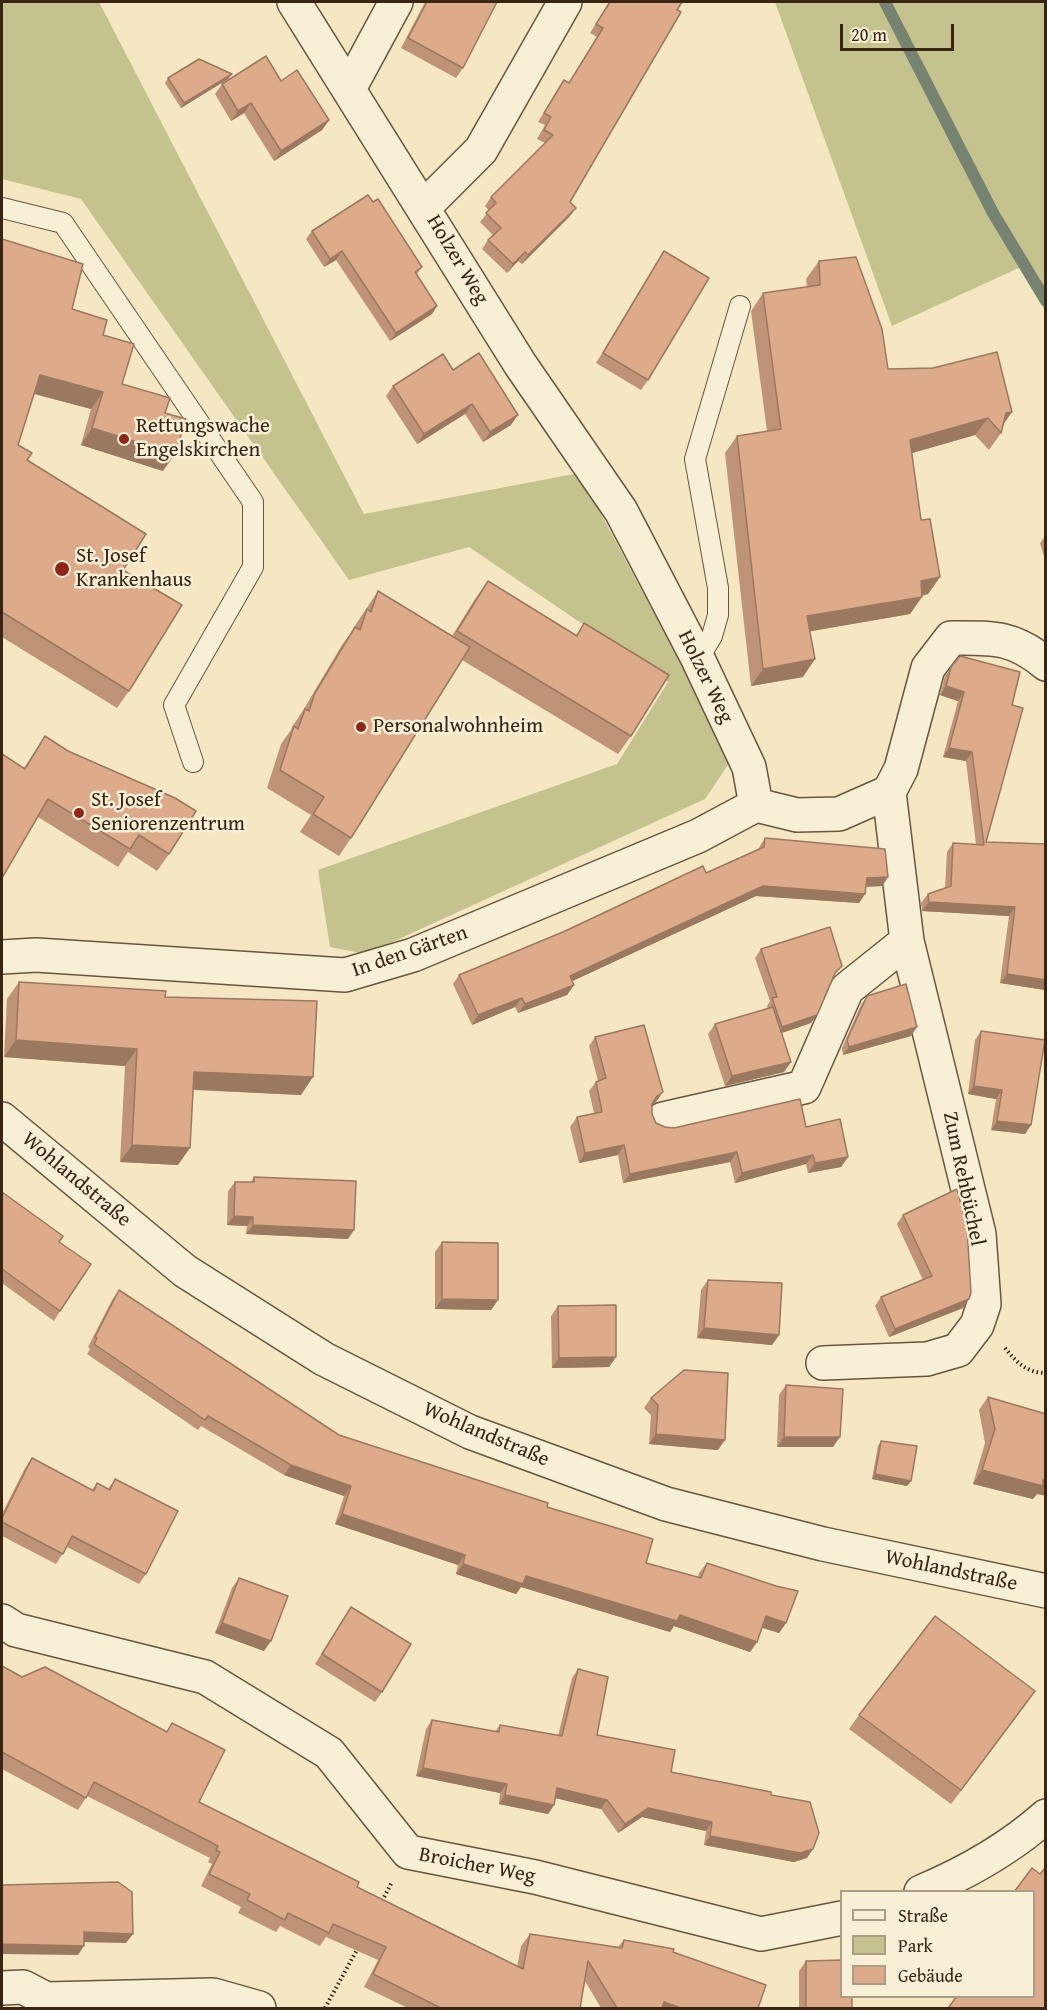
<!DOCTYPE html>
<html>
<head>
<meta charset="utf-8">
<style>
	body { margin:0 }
	#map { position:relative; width:1047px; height:2010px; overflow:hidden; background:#f5e7c2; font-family:"Gentium Book Plus",serif }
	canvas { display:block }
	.frame { position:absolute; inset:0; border:3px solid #382514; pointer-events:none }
	.legend { position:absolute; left:840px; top:1890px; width:195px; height:108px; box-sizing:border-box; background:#f8efd7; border:2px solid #ab9e89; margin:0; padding:8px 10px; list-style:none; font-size:18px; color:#382514 }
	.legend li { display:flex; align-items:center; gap:12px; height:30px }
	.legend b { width:30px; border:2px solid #ab9e89 }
	.scale { position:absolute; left:840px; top:24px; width:114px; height:27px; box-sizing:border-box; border:3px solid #382514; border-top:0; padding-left:8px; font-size:18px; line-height:21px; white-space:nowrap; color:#382514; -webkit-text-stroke:4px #f8efd7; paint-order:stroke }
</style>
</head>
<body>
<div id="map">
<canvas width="1047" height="2010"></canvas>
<div class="frame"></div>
<ul class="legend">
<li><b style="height:8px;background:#f8efd7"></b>Straße</li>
<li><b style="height:16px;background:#c4c38e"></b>Park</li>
<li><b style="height:16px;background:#ddab89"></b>Gebäude</li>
</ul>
<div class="scale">20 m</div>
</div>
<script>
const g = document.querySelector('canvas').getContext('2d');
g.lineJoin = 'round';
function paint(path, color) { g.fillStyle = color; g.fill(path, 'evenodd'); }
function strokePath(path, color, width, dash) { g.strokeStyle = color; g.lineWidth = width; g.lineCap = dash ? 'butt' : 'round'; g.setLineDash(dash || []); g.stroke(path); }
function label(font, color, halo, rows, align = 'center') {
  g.font = font + ' "Gentium Book Plus",serif'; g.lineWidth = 5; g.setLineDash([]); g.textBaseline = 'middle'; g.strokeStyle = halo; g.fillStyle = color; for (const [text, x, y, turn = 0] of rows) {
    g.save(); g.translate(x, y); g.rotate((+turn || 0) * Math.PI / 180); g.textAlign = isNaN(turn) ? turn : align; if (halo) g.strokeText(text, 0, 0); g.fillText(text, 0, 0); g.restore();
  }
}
paint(new Path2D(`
	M2,2H99L364,514L579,473L732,759L705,799L366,954L330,947L318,870L617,764L668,682L469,547L349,580L81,199L2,179Z
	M775,2H1045V311L1021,267L892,326Z`), '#c4c38e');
strokePath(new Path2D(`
	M885,2L993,213L1046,301`), '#758370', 12);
const lane = new Path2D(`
	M2,208L63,223L253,502V567L174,705L193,762
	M698,659L712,636L718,615V588L695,459L740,306`);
const street = new Path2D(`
	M294,2L520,364L621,511L698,659L749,767L756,805
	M349,89L396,2
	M424,207L481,150L565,2
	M756,805L797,815L839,814L889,792L901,769L928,668L951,638C992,638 1013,636 1046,664
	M2,957L36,955L345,975L413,955L698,836L756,805
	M2,1119L185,1271L324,1359L470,1432L666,1504L823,1544L1046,1591
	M663,1119L804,1087L847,989L907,941
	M823,1363L927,1359L958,1350L977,1325L984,1304L979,1234L907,941L889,792
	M2,1621L16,1630L205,1677L329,1753L408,1852L535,1877L761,1934L842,1918
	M921,1892C966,1873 1009,1849 1046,1816
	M2,1988L23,1987L46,1999L213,1995L259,2008`);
strokePath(lane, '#675640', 22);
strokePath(street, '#675640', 36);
strokePath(new Path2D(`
	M1005,1348C1016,1362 1027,1373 1046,1373
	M380,1905L392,1882
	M325,2008L359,1946`), '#382514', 4, [1.5, 3]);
strokePath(lane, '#f8efd7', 20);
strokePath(street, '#f8efd7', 33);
paint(new Path2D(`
	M425,2H497L463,68L456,78L401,48Z
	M609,2H682L570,202V216L522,264L518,261L507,273L482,249L488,240L493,235L480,222L489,211L485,206L491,197L545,143L537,139L545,125L538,122L558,89L564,80L569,83L597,37L590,33Z
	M232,74L228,79L181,108L165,83L168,78Z
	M281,81L329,120L322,130L274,161L244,113L231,121L215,94L222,84Z
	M373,202L422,267L417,274L437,306L432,314L390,341L336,260L324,267L306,239L312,231Z
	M2,239L72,309L103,335L122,384L165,413L163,471L81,445L91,409L34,394L18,445L27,460L123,570L129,691L117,708L2,637Z
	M664,251L648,380L641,390L596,363Z
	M819,261L888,369L1012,412L1004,423L1001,433L989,450L975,435L912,453L921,520L940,577L928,594L922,596L910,614L810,631L803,677L751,686L725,453L737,436L767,431L751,311L763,293L807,287L806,279Z
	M453,370L511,425L483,442L465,414L417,444L386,396L393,386Z
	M1046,535V563L1040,543Z
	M488,581L576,635L584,623L631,736L618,754L462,660L351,838L339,856L300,832L311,815L267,788L281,744L291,730L292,727L302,712L342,645L353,630L354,627L378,591L452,636L475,599Z
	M960,656L1012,705L986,842L1046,844L1045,990L1000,983L1009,916L922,911L921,903L928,894L945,888L947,852L953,843L976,844L966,761L943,757L958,701L940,695L945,676Z
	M45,736L169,854L157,871L128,852L118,867L38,817L24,768Z
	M765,838L888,877L882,886L866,887L865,894L859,903L756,896L572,981L574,985L567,995L518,1013L515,1007L472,1025L453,984L459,975L706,873L758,849Z
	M761,949L834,976L811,1023L781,1033L784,1072L725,1086L708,1034L715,1024L768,1009L767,1006L770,1001L755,958Z
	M19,982L165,997L301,1095L193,1090L178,1165L120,1162L125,1066L4,1057L7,999Z
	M867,996L911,1036L843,1055L842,1048L861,1005Z
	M981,1031L1031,1125L1025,1134L991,1130L996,1099L968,1094L975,1040Z
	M595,1037L656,1102L652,1105V1114L656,1123L665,1127H806L848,1157L841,1167L808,1173L806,1164L735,1183L730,1162L623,1183L618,1155L579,1163L570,1127L577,1117L594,1113L589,1091L596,1082L598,1081L589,1046Z
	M254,1177L348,1239L246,1234L247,1226L227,1225L228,1191L235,1182H251Z
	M2,1192L59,1242L60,1311L54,1321L2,1283Z
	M903,1215L963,1308L889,1337L875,1306L881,1297L923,1280L897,1224Z
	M442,1242L498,1300L491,1310L435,1309V1252Z
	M708,1280L779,1335L772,1345L697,1338L701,1290Z
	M119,1290L339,1435L547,1507L646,1563L698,1577L699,1573L707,1563L786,1623L779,1633L762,1628L757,1642L750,1652L674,1626L670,1632L521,1587L516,1594L456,1574L458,1565L335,1524L344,1496L284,1475L201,1426L198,1430L87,1354L90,1349L88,1347L112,1300Z
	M558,1306L616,1357L609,1367L552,1368L551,1316Z
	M786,1385L833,1447H777L779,1395Z
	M988,1397L1037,1494L1033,1499L973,1484L985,1443L979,1410Z
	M651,1398L718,1450L649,1444L651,1415L644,1408Z
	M881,1441L911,1481L907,1486L872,1479L878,1446Z
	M32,1458L92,1490L97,1483L108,1489L115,1479L146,1574L139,1584L67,1547L56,1564L2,1536V1514L25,1468Z
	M239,1578L264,1651L215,1633L232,1588Z
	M351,1607L382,1692L375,1702L315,1664Z
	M2,1666L22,1677L166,1732L172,1723L199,1802L357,1887L517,1967L521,1946L530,1934L618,1947L624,1940L673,1952L758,2008H601L585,1981L580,2008H408L364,1987L378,1960L326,1937L320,1946L280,1926L276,1932L238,1913L241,1907L201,1886L212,1864L208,1862L210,1858L87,1796L78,1810L2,1769Z
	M578,1669L597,1735L671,1772L771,1795L807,1858L794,1862L704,1845L706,1831L642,1817L618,1833L601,1809L555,1798L554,1805L548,1814L499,1804L500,1793L416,1776L426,1729L432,1720L495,1732L500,1725L558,1736L572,1678Z
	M1025,1705L951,1804L849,1729L859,1715Z
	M806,1961L852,2008H799V1971Z`), '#be9376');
paint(new Path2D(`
	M232,74L228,79L181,108L184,103Z
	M251,103L244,113L231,121L238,111Z
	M329,120L322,130L274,161L281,151Z
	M576,208L570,216L522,264L528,255Z
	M342,251L336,260L324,267L330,259Z
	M525,252L518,261L507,273L513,264Z
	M437,306L432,314L390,341L396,333Z
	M40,375L103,392L91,409L28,392Z
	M472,404L465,414L417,444L424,434Z
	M1012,412L1000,429L1006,413Z
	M518,415L511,425L483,442L490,432Z
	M988,418L975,435L898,457L910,440Z
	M92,428L175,454L163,471L81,445Z
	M940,577L928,594L908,599L921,581Z
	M922,597L910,614L795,634L807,616Z
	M815,659L803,677L751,686L763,669Z
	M946,686L964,692L958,701L940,695Z
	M949,748L972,752L966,761L943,757Z
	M888,877L882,886L860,887L867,878Z
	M763,886L865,894L859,903L756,896L564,985L570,976Z
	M929,902L1015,907L1009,916L922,911Z
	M1007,974L1046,980V989L1045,990L1000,983Z
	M574,985L567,995L518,1013L525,1004Z
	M522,998L515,1007L472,1025L478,1015Z
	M817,1015L811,1023L776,1035L782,1027Z
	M917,1027L911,1036L843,1055L849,1047Z
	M16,1040L137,1049L125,1066L4,1057Z
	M791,1062L784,1072L725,1086L732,1076Z
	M194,1072L313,1077L301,1095L182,1089Z
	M974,1086L1002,1090L996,1099L968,1094Z
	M663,1092L656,1102L650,1106L657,1096Z
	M997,1121L1031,1125L1025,1134L991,1130Z
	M132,1145L190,1148L178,1165L120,1162Z
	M624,1145L618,1155L579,1163L585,1153Z
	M737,1152L730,1162L623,1183L630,1174Z
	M813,1155L806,1164L735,1183L742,1173Z
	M848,1157L841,1167L808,1173L815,1163Z
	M234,1216L253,1217L247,1226L227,1225Z
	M253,1225L354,1230L348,1239L246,1234Z
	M442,1299L498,1300L491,1310L435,1309Z
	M969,1299L963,1308L889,1337L895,1329Z
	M704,1328L779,1335L772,1345L697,1338Z
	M616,1357L609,1367L552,1368L559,1358Z
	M656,1434L725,1440L718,1450L649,1444Z
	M784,1437H840L833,1447H777Z
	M291,1465L351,1486L344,1496L284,1475Z
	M982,1470L1046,1480V1496L1037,1494L1033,1499L973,1484Z
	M875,1474L911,1481L907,1486L872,1479Z
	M342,1514L465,1555L458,1565L335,1524Z
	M463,1564L526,1576L680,1615L757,1642L750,1652L674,1626L670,1632L521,1587L516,1594L456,1574Z
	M766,1616L786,1623L779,1633L758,1626Z
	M222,1623L271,1641L264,1651L215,1633Z
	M1035,1691L1025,1705L951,1804L961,1790Z
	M423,1768L507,1784L500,1793L416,1776Z
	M557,1788L607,1800L601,1809L551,1797Z
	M505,1795L554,1805L548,1814L499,1804Z
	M648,1808L712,1822L706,1831L642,1817L618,1833L625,1824Z
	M710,1836L813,1849L807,1858L794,1862L704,1845Z
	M84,1932L133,1934L126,1943L77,1942Z
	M2,1944L84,1946L78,1955L2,1954Z
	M664,2002L681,2008H659Z`), '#9b7860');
const building = new Path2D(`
	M427,2H497L463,68L408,38Z
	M610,2H682L677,10L681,12L570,202L576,208L528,255L525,252L513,264L488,240L501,228L486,213L496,203L491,197L553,135L544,130L551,117L544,113L564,80L569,83L603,28L596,24Z
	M266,56L281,81L297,70L329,120L281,151L251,103L238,111L222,84Z
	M199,59L232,74L184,103L168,78Z
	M368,195L373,202L378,199L422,267L415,272L437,306L396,333L342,251L330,259L312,231Z
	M2,239L83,264L72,309L107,320L103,335L134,344L122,384L170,398L165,413L186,419L175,454L92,428L103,392L40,375L18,445L32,453L27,460L146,534L123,570L182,605L129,691L2,612Z
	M664,251L709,278L648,380L603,353Z
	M856,257L882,329L888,369L933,368L997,352L1012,412L1006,413L1001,433L988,418L910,440L921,520L930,519L940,577L921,581L922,597L807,616L815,659L763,669L737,436L781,429L763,293L820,285L819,261Z
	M479,353L518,415L490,432L472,404L424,434L393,386L443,354L453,370Z
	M488,581L577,636L584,623L669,675L631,736L457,631Z
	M378,591L470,647L351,838L313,814L324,797L280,770L294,726L298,729L305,709L309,711L315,693L355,627L360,630L367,609L371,612Z
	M960,656L1020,672L1012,705L1023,708L986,842L1046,844V980L1007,974L1015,907L929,902L928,894L951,886L953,843L984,845L972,752L949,748L964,692L946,686L951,667Z
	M45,736L68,751L175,798L196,811L169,854L139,835L130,849L48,799L2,878V754L25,769Z
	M765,838L885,849L888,877L867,878L865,894L763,886L570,976L574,985L525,1004L522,998L478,1015L459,975L563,932L703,866L706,873L764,847Z
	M830,927L842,966L835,973L817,1015L782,1027L772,998L777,997L761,949Z
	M19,982L166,991L165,997L317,1001L313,1077L194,1072L190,1148L132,1145L137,1049L16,1040Z
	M906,984L917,1027L849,1047L847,1040L867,996Z
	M773,1007L791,1062L732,1076L715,1024Z
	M644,1025L663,1092L657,1096L652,1104V1114L656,1123L665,1127L674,1128L800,1099L806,1127L840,1119L848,1157L815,1163L813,1155L742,1173L737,1152L630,1174L624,1145L585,1153L577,1117L602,1112L596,1082L606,1078L595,1037Z
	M981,1031L1045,1040L1031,1125L997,1121L1002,1090L974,1086Z
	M254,1177L356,1181L354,1230L253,1225V1217L234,1216L235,1182H254Z
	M957,1189L967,1228L971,1293L969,1299L895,1329L881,1297L932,1276L903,1215Z
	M2,1192L63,1236L59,1242L91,1264L60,1311L2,1269Z
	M442,1242L498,1243V1300L442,1299Z
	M708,1280L782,1283L779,1335L704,1328Z
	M119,1290L339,1435L548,1503L547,1507L653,1539L646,1563L701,1578L707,1563L776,1586L798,1591L786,1623L766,1616L757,1642L680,1615L677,1621L526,1576L523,1584L463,1564L465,1555L342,1514L351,1486L291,1465L208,1416L205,1420L94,1344L97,1338L95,1337Z
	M616,1305V1357L559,1358L558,1306Z
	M684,1370L728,1373L725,1440L656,1434L658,1405L651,1398Z
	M786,1385L843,1389L840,1437H784Z
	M988,1397L1046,1414V1480H1043V1486L982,1470L995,1429Z
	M881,1441L917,1446L911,1481L875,1474Z
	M32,1458L94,1491L97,1483L110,1490L115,1479L178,1511L146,1574L72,1536L63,1554L2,1522V1518Z
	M239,1578L288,1596L271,1641L222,1623Z
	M351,1607L411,1644L382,1692L322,1654Z
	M935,1616L1035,1691L961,1790L859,1715Z
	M2,1666L22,1677L45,1667L167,1732L172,1723L225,1750L199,1802L359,1882L357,1887L523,1969L530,1934L622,1948L624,1940L674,1949L673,1952L766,1985L758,2008H681L664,2002L662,2008H617L588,1961L580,2008H441L373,1974L386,1947L333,1924L329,1933L288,1913L285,1920L247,1900L250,1894L209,1874L220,1852L216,1850L218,1846L94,1782L86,1798L2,1752Z
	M578,1669L608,1677L597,1735L675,1750L671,1772L771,1792V1795L810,1802L819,1833L813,1849L800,1853L710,1836L712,1822L648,1808L625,1824L607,1800L557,1788L554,1805L505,1795L507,1784L423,1768L432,1720L499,1732L500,1725L562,1736Z
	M1046,1867V2008H948L957,1996H1034V1892H1014L1032,1868L1040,1874Z
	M118,1882L132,1892L133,1934L84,1932V1946L2,1944V1885Z
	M842,1960V1996H852V2008H806V1961Z`);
paint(building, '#ddab89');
strokePath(building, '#9b7860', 1.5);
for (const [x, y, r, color] of [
	[124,439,6,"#8f2418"],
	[62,569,8,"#8f2418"],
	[361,727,6,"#8f2418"],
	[79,813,6,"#8f2418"]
]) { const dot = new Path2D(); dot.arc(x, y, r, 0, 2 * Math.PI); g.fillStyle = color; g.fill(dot); strokePath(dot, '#f8efd7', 2); }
label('21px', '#382514', '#f8efd7', [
	["Holzer Weg",457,260,59],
	["Holzer Weg",705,677,64],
	["In den Gärten",410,952,-19],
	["Zum Rehbüchel",963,1179,78],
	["Wohlandstraße",76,1180,40],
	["Wohlandstraße",486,1435,23],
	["Wohlandstraße",951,1571,12],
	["Broicher Weg",477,1866,11]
]);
label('21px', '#382514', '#f8efd7', [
	["Rettungswache",136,427],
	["Engelskirchen",136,451],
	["St. Josef",76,557],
	["Krankenhaus",76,581],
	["Personalwohnheim",373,727],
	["St. Josef",91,801],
	["Seniorenzentrum",91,825]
], 'left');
</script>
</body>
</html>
